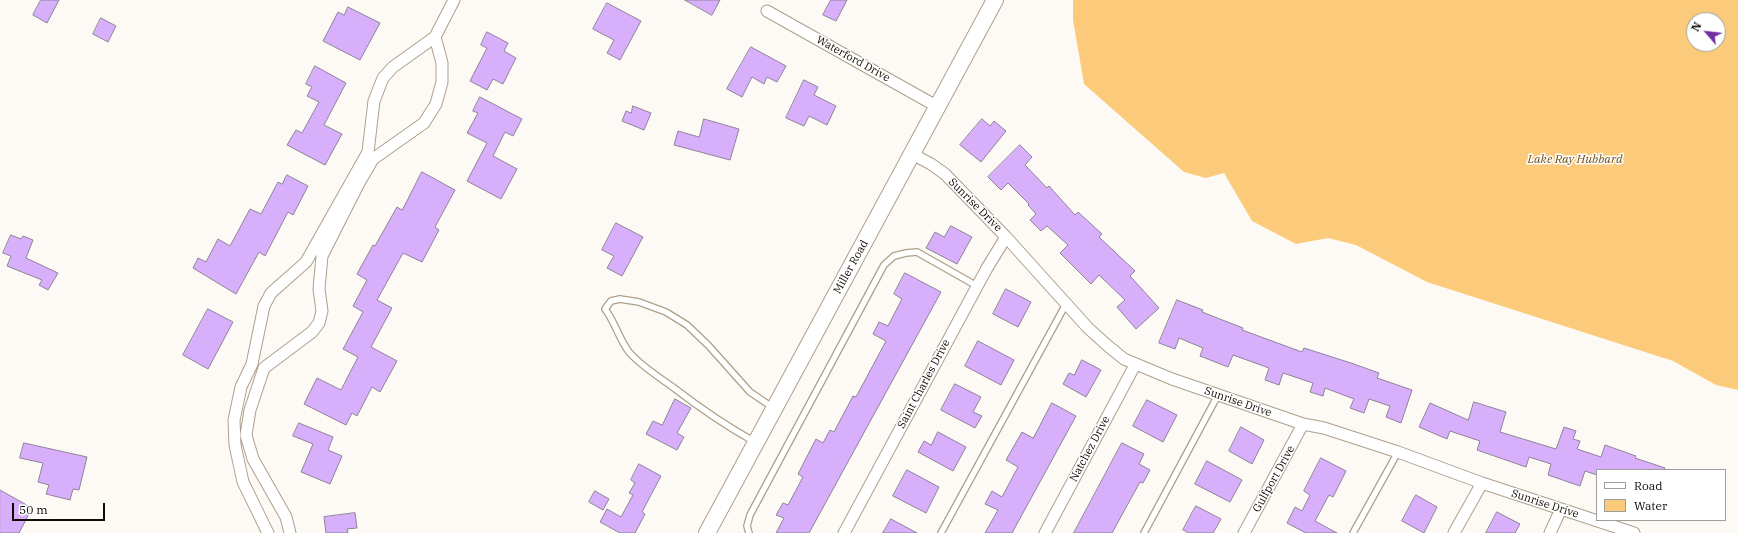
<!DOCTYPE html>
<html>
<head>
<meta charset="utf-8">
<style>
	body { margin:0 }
	#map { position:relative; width:1738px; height:533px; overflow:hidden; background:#fdfaf6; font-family:"IBM Plex Serif",serif }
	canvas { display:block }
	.legend { position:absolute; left:1596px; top:469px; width:130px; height:52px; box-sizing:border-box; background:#fff; border:1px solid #9f9d9b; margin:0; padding:5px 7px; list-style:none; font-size:12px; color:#100b05 }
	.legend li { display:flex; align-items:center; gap:8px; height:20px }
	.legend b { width:20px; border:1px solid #9f9d9b }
	.north { position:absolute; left:1686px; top:12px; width:40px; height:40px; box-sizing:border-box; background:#fff; border:1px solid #9f9d9b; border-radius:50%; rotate:298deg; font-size:11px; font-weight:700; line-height:16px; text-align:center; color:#100b05 }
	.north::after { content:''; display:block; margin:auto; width:14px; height:18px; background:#742ea2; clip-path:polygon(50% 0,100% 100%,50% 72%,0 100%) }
	.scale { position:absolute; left:12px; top:503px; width:93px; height:18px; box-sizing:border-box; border:2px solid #100b05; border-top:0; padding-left:5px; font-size:12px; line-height:14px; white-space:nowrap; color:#100b05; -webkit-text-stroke:3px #fff; paint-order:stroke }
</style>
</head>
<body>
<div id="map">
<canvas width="1738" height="533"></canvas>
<ul class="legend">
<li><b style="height:5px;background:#fff"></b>Road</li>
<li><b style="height:11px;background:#fbcb7b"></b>Water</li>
</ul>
<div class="north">N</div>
<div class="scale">50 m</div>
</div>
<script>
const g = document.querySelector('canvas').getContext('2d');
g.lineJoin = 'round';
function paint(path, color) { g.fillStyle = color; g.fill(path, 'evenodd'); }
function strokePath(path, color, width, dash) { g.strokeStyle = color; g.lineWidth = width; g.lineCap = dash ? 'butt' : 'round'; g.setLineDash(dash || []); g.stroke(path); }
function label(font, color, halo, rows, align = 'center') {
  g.font = font + ' "IBM Plex Serif",serif'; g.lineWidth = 3; g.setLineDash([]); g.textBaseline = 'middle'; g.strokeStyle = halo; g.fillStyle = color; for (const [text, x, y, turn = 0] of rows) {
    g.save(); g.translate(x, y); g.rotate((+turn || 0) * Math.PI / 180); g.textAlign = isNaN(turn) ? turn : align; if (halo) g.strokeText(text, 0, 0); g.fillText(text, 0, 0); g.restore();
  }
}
paint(new Path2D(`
	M1073,0H1738V390L1716,385L1673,361L1427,282L1356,245L1328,238L1296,244L1252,221L1224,173L1206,178L1184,172L1084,84L1073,20ZM1694,20H1718V44H1694Z`), '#fbcb7b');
const building = new Path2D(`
	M41,0H59L47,23L33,15Z
	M685,0H720L712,15Z
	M831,0H847L836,21L823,15Z
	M607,3L641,21L620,60L607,53L614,40L593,29Z
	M348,7L380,23L360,60L323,41L338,12L344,15Z
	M101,18L116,26L108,42L93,34Z
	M487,32L508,43L504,51L516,58L503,84L493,79L487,90L470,81L487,48L481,45Z
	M751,47L786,66L777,82L767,77L764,84L752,77L742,97L727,89Z
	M315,66L346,83L324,125L342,134L325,165L287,145L296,130L302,133L319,102L307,96L312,87L306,84Z
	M804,80L818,87L814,95L836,106L827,125L809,116L804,126L786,118Z
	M480,97L522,119L513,136L505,132L493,156L517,169L501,199L467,181L487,143L467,133L478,113L473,111Z
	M633,106L651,113L644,130L622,121L626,111L631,113Z
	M704,119L739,129L730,160L674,145L678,131L699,137Z
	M982,119L990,126L994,121L1006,131L981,162L960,145Z
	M1020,145L1032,157L1025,165L1047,188L1049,186L1075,215L1078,212L1102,234L1099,237L1135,271L1130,276L1159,308L1136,329L1117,307L1125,300L1099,275L1091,284L1060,253L1068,245L1047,226L1041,231L1030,220L1036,214L1028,205L1029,204L1008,183L1001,190L988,177Z
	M422,172L455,190L435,227L439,230L422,262L403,253L377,300L392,308L371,347L397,361L380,392L372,387L357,416L352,413L346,425L304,404L317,378L341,390L358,357L343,349L363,312L353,306L367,280L357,274L373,245L375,246L397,207L402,210Z
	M287,175L308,186L293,215L288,212L265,256L259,252L236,294L193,268L198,258L206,262L218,239L230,246L250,209L261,214L278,182L282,184Z
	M616,223L643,237L622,276L607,268L614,256L602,250Z
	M951,226L972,237L957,264L926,248L935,232L944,237Z
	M11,235L21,239L23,236L33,240L26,258L58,273L48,290L39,285L42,280L7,266L11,256L3,253Z
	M905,273L941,292L809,533H776L784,518L776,515L783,503L788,505L803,477L798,474L816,439L823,443L830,430L834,432L853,396L856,397L886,341L873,334L879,322L888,326L902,299L894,294Z
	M1006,289L1031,302L1018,327L993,314Z
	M1177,300L1203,310L1202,312L1243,328L1242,330L1302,352L1304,348L1351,363L1379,373L1377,378L1412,390L1401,423L1386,417L1390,406L1369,399L1364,413L1350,408L1354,399L1325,388L1323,396L1310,392L1313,383L1283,373L1279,385L1265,380L1269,368L1233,355L1228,367L1200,356L1203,348L1179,338L1175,349L1159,343Z
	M208,309L233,322L208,369L183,355Z
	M978,341L1014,360L1001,385L965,366Z
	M1082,360L1101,370L1086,397L1063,384L1069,373L1074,375Z
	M955,384L981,397L973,412L982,416L975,428L941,410Z
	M675,399L691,408L677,433L684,437L677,450L646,434L653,421L662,425Z
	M1147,400L1177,415L1163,442L1133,426Z
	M1474,402L1506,412L1500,432L1556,449L1564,427L1576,431L1573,439L1580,441L1577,449L1601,457L1605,445L1636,456L1635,458L1665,468L1664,470H1597V475L1585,471L1580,486L1548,475L1551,464L1529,457L1526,467L1477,450L1480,441L1450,431L1447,439L1419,427L1430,403L1468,420Z
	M1052,403L1076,416L1012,533H985L998,510L985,504L992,491L1002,497L1018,467L1006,460L1022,432L1033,438Z
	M299,423L333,437L328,450L342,456L330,484L301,472L313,444L293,436Z
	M1241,427L1264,440L1252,464L1229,451Z
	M938,432L966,447L953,471L918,452L924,441L931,445Z
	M24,443L87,457L79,490L73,489L70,500L46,494L49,485L38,482L43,463L20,458Z
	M1122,443L1144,454L1139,464L1150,470L1143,483L1140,482L1112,533H1074Z
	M1321,458L1346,471L1333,497L1329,495L1315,521L1337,533H1306L1287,523L1295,507L1302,511L1310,495L1304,491Z
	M1207,461L1242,480L1230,502L1195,484Z
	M639,464L661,476L642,512L645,514L635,533H620L600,522L607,509L621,517L633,495L629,493L635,483L631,480Z
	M907,470L939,487L926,513L893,496Z
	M0,490L32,508L19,533H0Z
	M595,491L609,499L603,510L589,502Z
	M1416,495L1437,507L1424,533L1402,521Z
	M1196,506L1221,519L1213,533H1189L1183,530Z
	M1497,512L1520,524L1515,533H1486Z
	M355,513L357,528L347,529L348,533H326L324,517Z
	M891,519L917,533H883Z`);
paint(building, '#d7affa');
strokePath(building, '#8e8398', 1);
const service = new Path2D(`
	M755,442C726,426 700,408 674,388C659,377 641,366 629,352C619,339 615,322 605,309L611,301L620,299L639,302L666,312L687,325L708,345L750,392L772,407
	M749,533L747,526L750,515L884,265L894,256L906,253L917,252L977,286
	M941,533L1066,304
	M1144,533L1218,395
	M1353,533L1398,452`);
const minor = new Path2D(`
	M767,11L938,107
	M912,154L931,164L945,174L1006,237L1088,328L1108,346L1124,359L1172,379L1303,424L1324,428L1398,452L1482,483L1634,533
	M268,533L243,482L235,445L234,420L241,387L252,364L264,306L271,293L306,262L368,152L374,101L383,78L393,67L435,37L454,0
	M290,533L286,517L253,459L246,435L250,410L264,368L312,332L319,323L322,311L319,289L322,256L359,183L373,159L424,123L436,104L442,82V63L435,37
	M844,533L987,268L1006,237
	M1045,533L1135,365
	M1244,533L1303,424
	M1454,533L1482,483
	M1550,533L1561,509`);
const secondary = new Path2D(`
	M707,533L995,0`);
strokePath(service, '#ad9f8a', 8);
strokePath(minor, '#ad9f8a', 13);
strokePath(secondary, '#ad9f8a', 18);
strokePath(service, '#fff', 5.5);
strokePath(minor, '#fff', 11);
strokePath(secondary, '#fff', 16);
label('11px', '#100b05', '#fff', [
	["Waterford Drive",853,59,29],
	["Sunrise Drive",975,205,45],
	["Miller Road",851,267,-61],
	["Saint Charles Drive",924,384,-62],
	["Sunrise Drive",1238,402,19],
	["Natchez Drive",1090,449,-62],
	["Gulfport Drive",1274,479,-61],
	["Sunrise Drive",1545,504,18]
]);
label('italic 12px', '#6f4f12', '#fff', [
	["Lake Ray Hubbard",1575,160]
]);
</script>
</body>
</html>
